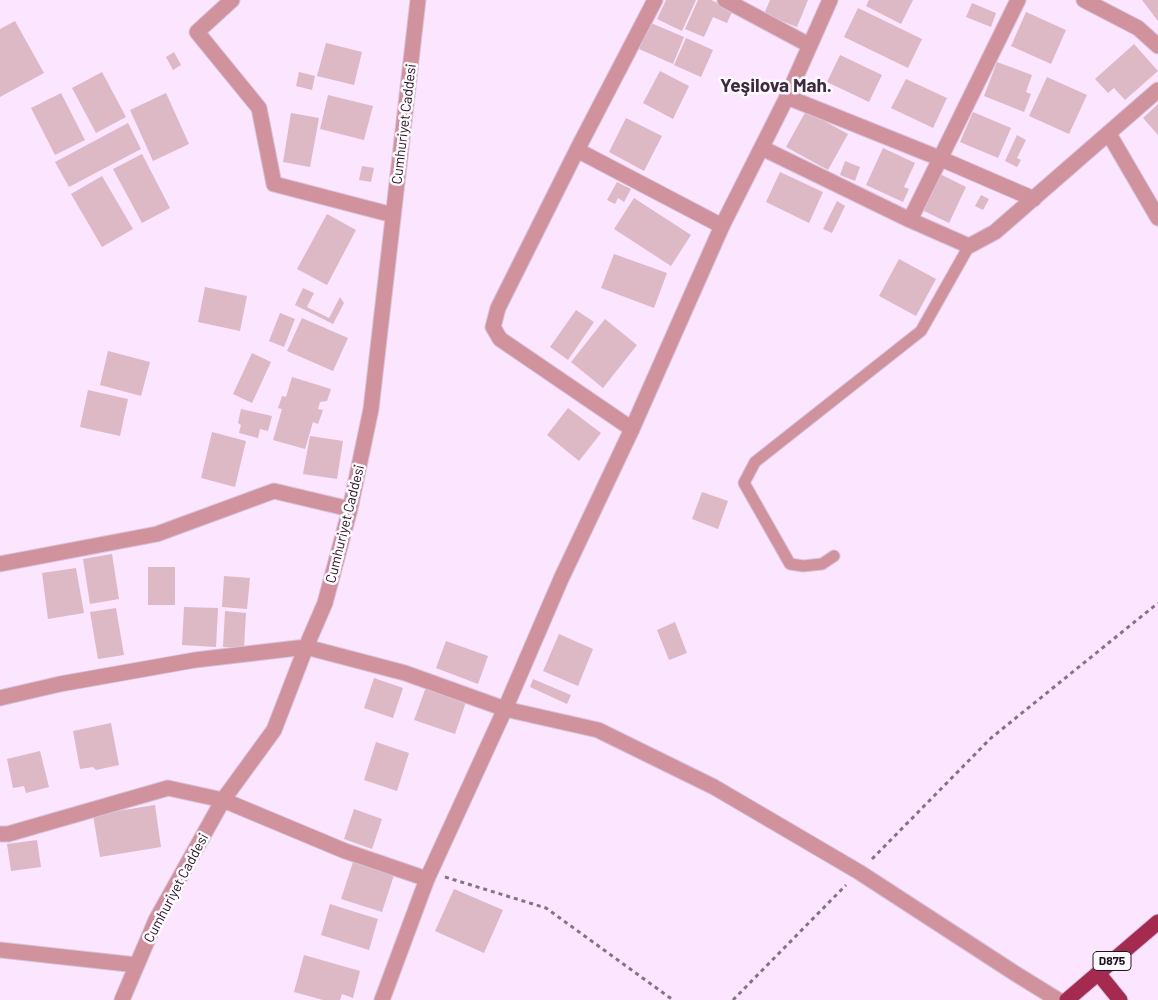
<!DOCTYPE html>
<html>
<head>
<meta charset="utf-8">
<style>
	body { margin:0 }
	canvas { display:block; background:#fbe5ff }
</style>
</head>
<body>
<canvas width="1158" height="1000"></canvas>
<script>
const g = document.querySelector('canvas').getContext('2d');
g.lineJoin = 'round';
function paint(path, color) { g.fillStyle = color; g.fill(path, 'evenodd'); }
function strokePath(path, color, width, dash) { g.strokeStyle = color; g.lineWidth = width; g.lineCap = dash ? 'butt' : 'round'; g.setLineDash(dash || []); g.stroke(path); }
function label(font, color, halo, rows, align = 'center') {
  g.font = font + ' Barlow,sans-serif'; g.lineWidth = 5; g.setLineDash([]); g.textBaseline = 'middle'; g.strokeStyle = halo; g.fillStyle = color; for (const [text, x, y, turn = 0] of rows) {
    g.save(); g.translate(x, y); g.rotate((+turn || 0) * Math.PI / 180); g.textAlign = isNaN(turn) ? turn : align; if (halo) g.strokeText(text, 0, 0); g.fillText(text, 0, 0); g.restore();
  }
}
paint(new Path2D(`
	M666,0H696L682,31L657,19Z
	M698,0H711L733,10L727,23L713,17L704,37L685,29Z
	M770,0H808L797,27L764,14Z
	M869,0H913L901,24L866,6Z
	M1142,0H1158V21Z
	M972,3L996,13L991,27L966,17Z
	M858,8L922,39L908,68L844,37Z
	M1026,12L1066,30L1051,64L1011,46Z
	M15,21L44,73L0,97V29Z
	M651,23L684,37L673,64L639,49Z
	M686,38L713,50L701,77L674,65Z
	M326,43L362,52L354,85L317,76Z
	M1134,44L1158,71L1125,100L1114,88L1108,93L1095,79Z
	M174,52L181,65L173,70L166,57Z
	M840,55L882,75L869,102L827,82Z
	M997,62L1032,75L1026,92L1031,94L1024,112L984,96Z
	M660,71L689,86L673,119L643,103Z
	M102,72L126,117L96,133L72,88Z
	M299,72L315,76L312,90L296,86Z
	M1047,77L1087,95L1069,134L1029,116Z
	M906,79L947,98L933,128L891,108Z
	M61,93L85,140L55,155L31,108Z
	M166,93L189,144L153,161L130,110Z
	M328,95L373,106L364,140L320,129Z
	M1158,104V135L1143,118Z
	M806,111L848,134L828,170L786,147Z
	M973,112L1011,128L998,158L960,142Z
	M291,113L319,118L310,167L283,162Z
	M626,118L662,136L644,171L609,152Z
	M128,123L141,149L69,187L55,162Z
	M1017,135L1026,140L1017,158L1021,160L1017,167L1005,161Z
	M883,148L915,163L904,187L909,189L903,202L866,185Z
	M142,154L170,208L142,223L113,169Z
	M845,161L860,167L855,181L840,175Z
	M362,166L374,168L371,182L359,180Z
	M780,172L823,192L809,223L766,202Z
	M940,174L966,187L949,223L922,210Z
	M102,176L133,229L102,247L71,194Z
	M617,182L631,189L624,202L618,198L615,204L607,200Z
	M981,195L989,199L983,210L975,206Z
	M634,198L691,235L671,266L614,229Z
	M837,201L845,206L832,233L823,229Z
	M327,214L356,230L327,285L297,269Z
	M614,254L667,273L654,308L601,288Z
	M899,259L936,279L916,316L879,296Z
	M205,287L247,296L240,331L198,322Z
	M303,288L314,293L307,307L329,318L340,297L344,303L333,324L295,305Z
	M576,310L594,322L568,360L550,347Z
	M280,313L295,319L284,347L269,341Z
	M302,318L348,338L333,371L287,351Z
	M605,319L637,345L603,388L571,362Z
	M108,351L150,362L141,396L100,385Z
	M252,353L271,362L252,403L233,394Z
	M292,377L331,389L327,401L320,402L318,409L323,410L318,424L313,422L305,449L273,440L282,409L278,408L282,396L286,397Z
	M88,390L128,399L120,436L80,427Z
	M568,408L601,433L579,461L547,435Z
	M241,409L272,416L268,431L260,429L258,438L239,433L241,425L238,423Z
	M212,432L246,441L235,487L201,478Z
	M310,436L343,441L337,479L303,474Z
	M702,492L728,501L718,529L692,519Z
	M112,554L119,599L90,604L83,559Z
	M148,567H175V605H148Z
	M76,568L84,613L48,619L42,573Z
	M224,576L250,578L247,609L222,607Z
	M184,607L218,608L216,647L182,645Z
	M116,608L124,655L98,659L90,612Z
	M225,611L246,613L244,648L223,647Z
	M675,622L687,653L669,660L657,630Z
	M559,634L593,649L578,686L543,671Z
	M446,641L488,656L478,684L436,668Z
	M374,678L403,688L393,718L364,708Z
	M533,679L571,695L567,704L530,687Z
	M426,687L466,702L455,734L414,720Z
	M111,723L119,765L96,770L93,767L80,769L73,731Z
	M376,742L409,753L397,791L364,780Z
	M40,751L49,787L26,793L24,786L13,788L7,759Z
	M155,805L161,847L100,857L93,815Z
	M354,809L382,819L372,849L344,839Z
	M37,840L41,867L11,871L7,844Z
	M353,862L394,875L382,912L341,899Z
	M454,889L503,910L484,953L435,931Z
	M330,904L378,919L369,950L321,935Z
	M304,955L360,971L353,998L342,994L340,1000H323L294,992Z`), '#dcb9c4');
const service = new Path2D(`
	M834,556L822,564L803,566L790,564L744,483L755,462L921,331L969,246`);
const minor = new Path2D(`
	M232,0L197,32L259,108L274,184L393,215
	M655,0L577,150L722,226
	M725,0L809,45
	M1084,0L1138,28L1158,46
	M787,97L939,158L1034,199
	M1109,134L1158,218
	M762,148L910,220L969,246L995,232L1158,90
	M577,150L498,308L493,327L500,339L632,429
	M910,220L1018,0
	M0,564L157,534L274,491L350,509
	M0,698L60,684L195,660L306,647L405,673L505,709L598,730L714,787L859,872L1016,974L1058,1000
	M0,834H8L168,788L223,800L345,851L427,879
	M0,950L137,965
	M122,1000L156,920L223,800L274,730L306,647L325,603L350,509L371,409L418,0`);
const tertiary = new Path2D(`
	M382,1000L427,879L505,709L561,579L632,429L722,226L787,97L830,0`);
const trunk = new Path2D(`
	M1098,973L1120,1000
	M1067,1000L1158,922`);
strokePath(service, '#d8c4db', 13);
strokePath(minor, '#d8c4db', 17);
strokePath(tertiary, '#d8c4db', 17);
strokePath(trunk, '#d8c4db', 17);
strokePath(new Path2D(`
	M872,859L991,738L1158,603
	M445,877L546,908L673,1000
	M733,1000L846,885`), '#837485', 3, [4, 4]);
strokePath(service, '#d0929d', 11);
strokePath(minor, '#d0929d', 15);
strokePath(tertiary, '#d0929d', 15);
strokePath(trunk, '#a42a50', 15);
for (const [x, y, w] of [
	[1112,961,38]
]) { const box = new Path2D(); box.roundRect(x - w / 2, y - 9.5, w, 19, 4); g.fillStyle = '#fef9fe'; g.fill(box); strokePath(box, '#1e161f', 1); }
label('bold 12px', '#1e161f', null, [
	["D875",1112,961]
]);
label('14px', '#1e161f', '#fef9fe', [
	["Cumhuriyet Caddesi",404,124,-83],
	["Cumhuriyet Caddesi",345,524,-76],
	["Cumhuriyet Caddesi",176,888,-62]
]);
label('bold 19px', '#3c2b3f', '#fef9fe', [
	["Yeşilova Mah.",776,86]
]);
</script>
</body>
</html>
